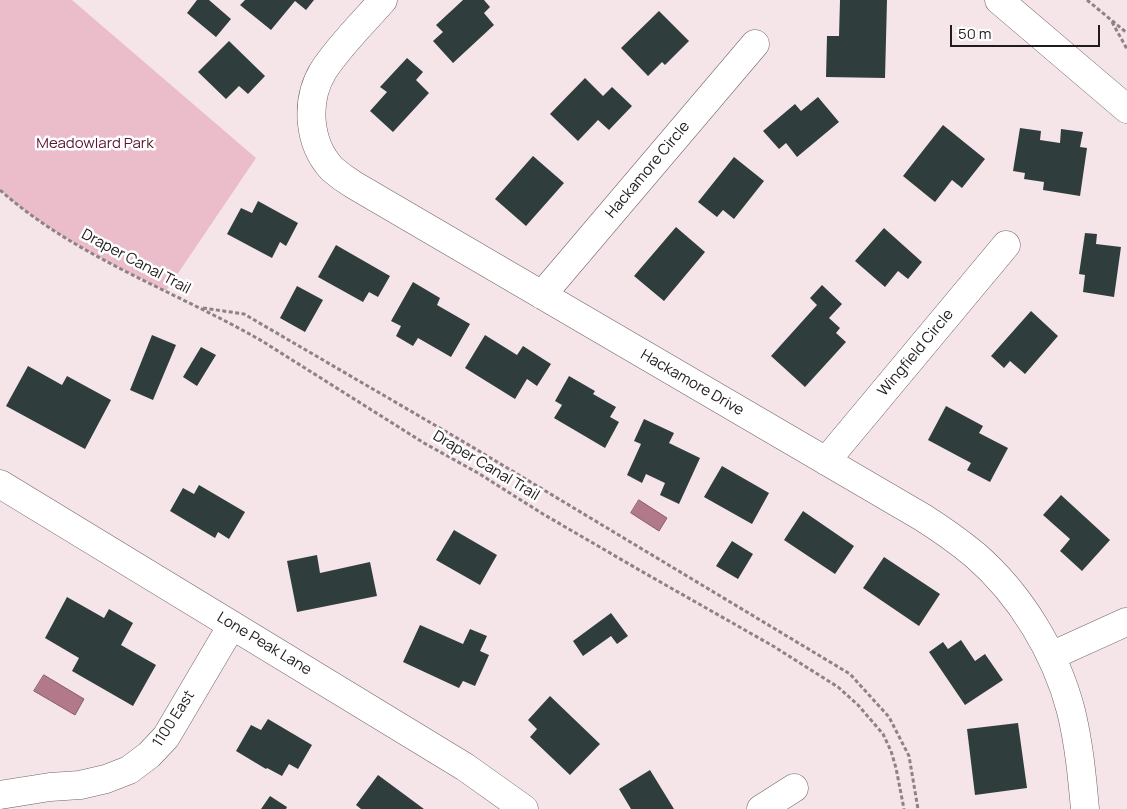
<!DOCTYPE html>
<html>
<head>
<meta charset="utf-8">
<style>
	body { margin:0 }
	#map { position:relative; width:1127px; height:809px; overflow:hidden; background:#f5e5e9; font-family:Manrope,sans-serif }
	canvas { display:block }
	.scale { position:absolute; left:950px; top:25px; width:150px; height:22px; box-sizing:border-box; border:2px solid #201b1c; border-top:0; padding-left:6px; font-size:15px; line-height:18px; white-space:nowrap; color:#201b1c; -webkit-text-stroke:4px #fff; paint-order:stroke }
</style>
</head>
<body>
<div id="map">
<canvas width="1127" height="809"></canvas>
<div class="scale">50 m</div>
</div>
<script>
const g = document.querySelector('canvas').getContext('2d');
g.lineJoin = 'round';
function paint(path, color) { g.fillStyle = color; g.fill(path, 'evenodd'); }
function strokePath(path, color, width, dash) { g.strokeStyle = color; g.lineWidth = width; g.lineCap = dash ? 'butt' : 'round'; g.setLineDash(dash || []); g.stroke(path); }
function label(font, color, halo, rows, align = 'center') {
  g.font = font + ' Manrope,sans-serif'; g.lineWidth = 5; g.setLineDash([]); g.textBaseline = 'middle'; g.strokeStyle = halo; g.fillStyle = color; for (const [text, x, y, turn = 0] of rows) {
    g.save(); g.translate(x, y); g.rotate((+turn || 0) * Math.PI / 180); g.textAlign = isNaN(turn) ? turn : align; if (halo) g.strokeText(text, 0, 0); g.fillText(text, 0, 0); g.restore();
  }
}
paint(new Path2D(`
	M0,0H72L256,158L166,291C108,262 48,233 0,190Z`), '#ebbdca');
const water = new Path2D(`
	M639,500L667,518L659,531L631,513Z
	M44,675L84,699L75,715L34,691Z`);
paint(water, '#b1798a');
strokePath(water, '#865d69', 1);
paint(new Path2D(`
	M197,0H209L231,19L216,37L187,13Z
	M245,0H314L306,10L295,1L271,30L240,5Z
	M463,0H484L490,7L484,13L494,25L453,63L433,41L443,32L436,25Z
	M840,0H887L885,78L826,77L827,36H839Z
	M659,11L689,41L665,65L662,62L648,76L621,48Z
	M229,41L265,76L248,94L239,86L226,99L198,72Z
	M407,58L423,72L416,80L429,93L393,132L370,111L387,92L380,87Z
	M585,78L603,96L612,87L632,106L609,130L598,120L578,141L550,114Z
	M818,97L839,122L797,157L786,143L779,149L763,131L795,104L801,111Z
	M943,125L985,159L962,188L952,180L935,202L903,176Z
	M1020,128L1041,131L1040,140L1060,143L1061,129L1083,132L1080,147L1087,148L1080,196L1043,190L1044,182L1024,179L1025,173L1013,171Z
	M533,156L564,183L526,226L495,199Z
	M734,157L764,181L734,219L723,210L717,217L698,202Z
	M258,201L298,223L286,246L280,242L272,258L227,234L241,208L252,213Z
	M676,227L705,252L664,301L634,276Z
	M884,228L922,262L908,279L898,271L885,287L855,261Z
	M1085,233L1097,234L1096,244L1121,247L1114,297L1083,292L1085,275L1079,274Z
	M336,245L390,276L378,297L369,292L363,302L318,277Z
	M413,282L440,298L437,305L470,324L451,357L418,338L413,346L396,336L401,326L391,321Z
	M822,285L842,304L829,318L840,328L836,333L846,342L805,387L771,356L817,305L810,298Z
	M297,286L323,300L305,332L280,318Z
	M1031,311L1058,336L1025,374L1010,361L1004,368L991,356Z
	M152,335L176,345L153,400L130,390Z
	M485,335L517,355L523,346L551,364L537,386L527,379L515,399L465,368Z
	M201,347L216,355L197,386L183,377Z
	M28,366L62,385L67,376L111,400L85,449L6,406Z
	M569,376L595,391L593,394L616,407L610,417L619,422L605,448L554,418L562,405L555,401Z
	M946,406L983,426L979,433L1008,448L990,482L967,470L971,463L928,440Z
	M644,419L674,433L669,443L700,458L679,504L660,495L665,483L646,474L642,483L627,475L641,444L634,441Z
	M722,466L769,493L752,524L704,497Z
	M199,485L245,512L229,539L218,532L215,538L170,511L183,488L194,494Z
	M1061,495L1110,540L1082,571L1060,551L1070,539L1043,515Z
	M803,511L854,546L835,574L784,540Z
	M454,530L497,555L480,585L436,560Z
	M732,541L753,554L738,579L716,566Z
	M317,555L320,573L370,562L377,596L297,612L287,561Z
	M884,557L940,594L919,626L863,588Z
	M67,597L104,618L109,609L133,623L121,645L156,665L133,706L72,671L79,658L45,638Z
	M611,613L628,636L617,644L611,636L583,656L573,641Z
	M420,625L463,644L470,629L487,636L480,651L489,655L475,686L463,681L459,688L403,662Z
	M961,640L975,661L985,654L1003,680L965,705L929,652L943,642L948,649Z
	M550,696L600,744L570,775L530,737L537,729L528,720Z
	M268,719L312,745L298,769L289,764L282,776L267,768L266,769L236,751L251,725L261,730Z
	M1018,723L1027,788L975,795L967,729Z
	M650,770L674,809H631L619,789Z
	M378,775L424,809H361L356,805Z
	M270,796L287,807L286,809H261Z`), '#303d3d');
const minor = new Path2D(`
	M383,0C363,23 339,46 323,71C305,101 308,143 332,169C339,175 346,180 354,185L922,517C941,529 958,541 975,555C1021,595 1056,653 1071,711C1079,744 1082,776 1085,809
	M542,295L755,44
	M826,461L1006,245
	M0,484L465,767L524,809
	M1051,656L1126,622
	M0,795L50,787L80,785L106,779L129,770L149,755L166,737L232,625
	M761,809L794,788`);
const major = new Path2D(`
	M999,0L1127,109`);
strokePath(minor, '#726468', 29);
strokePath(major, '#726468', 29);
strokePath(new Path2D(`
	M1087,0L1127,33
	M1112,22L1127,49
	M0,190C75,257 175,291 262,341L424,443L478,473L543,514L641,571L773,646L838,687L858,705L883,734L891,751L896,768L904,809
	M203,308L244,314L469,445L850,674L889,717L909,756L918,809`), '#8d8285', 3, [4, 2.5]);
strokePath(minor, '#fff', 28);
strokePath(major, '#fff', 28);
label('15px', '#5a1532', '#fff', [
	["Meadowlard Park",95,144]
]);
label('15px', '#201b1c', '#fff', [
	["Hackamore Circle",648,170,-50],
	["Draper Canal Trail",136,262,28],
	["Wingfield Circle",916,353,-50],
	["Hackamore Drive",692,383,30],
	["Draper Canal Trail",486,466,31],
	["Lone Peak Lane",264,644,31],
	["1100 East",174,719,-57]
]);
</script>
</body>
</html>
